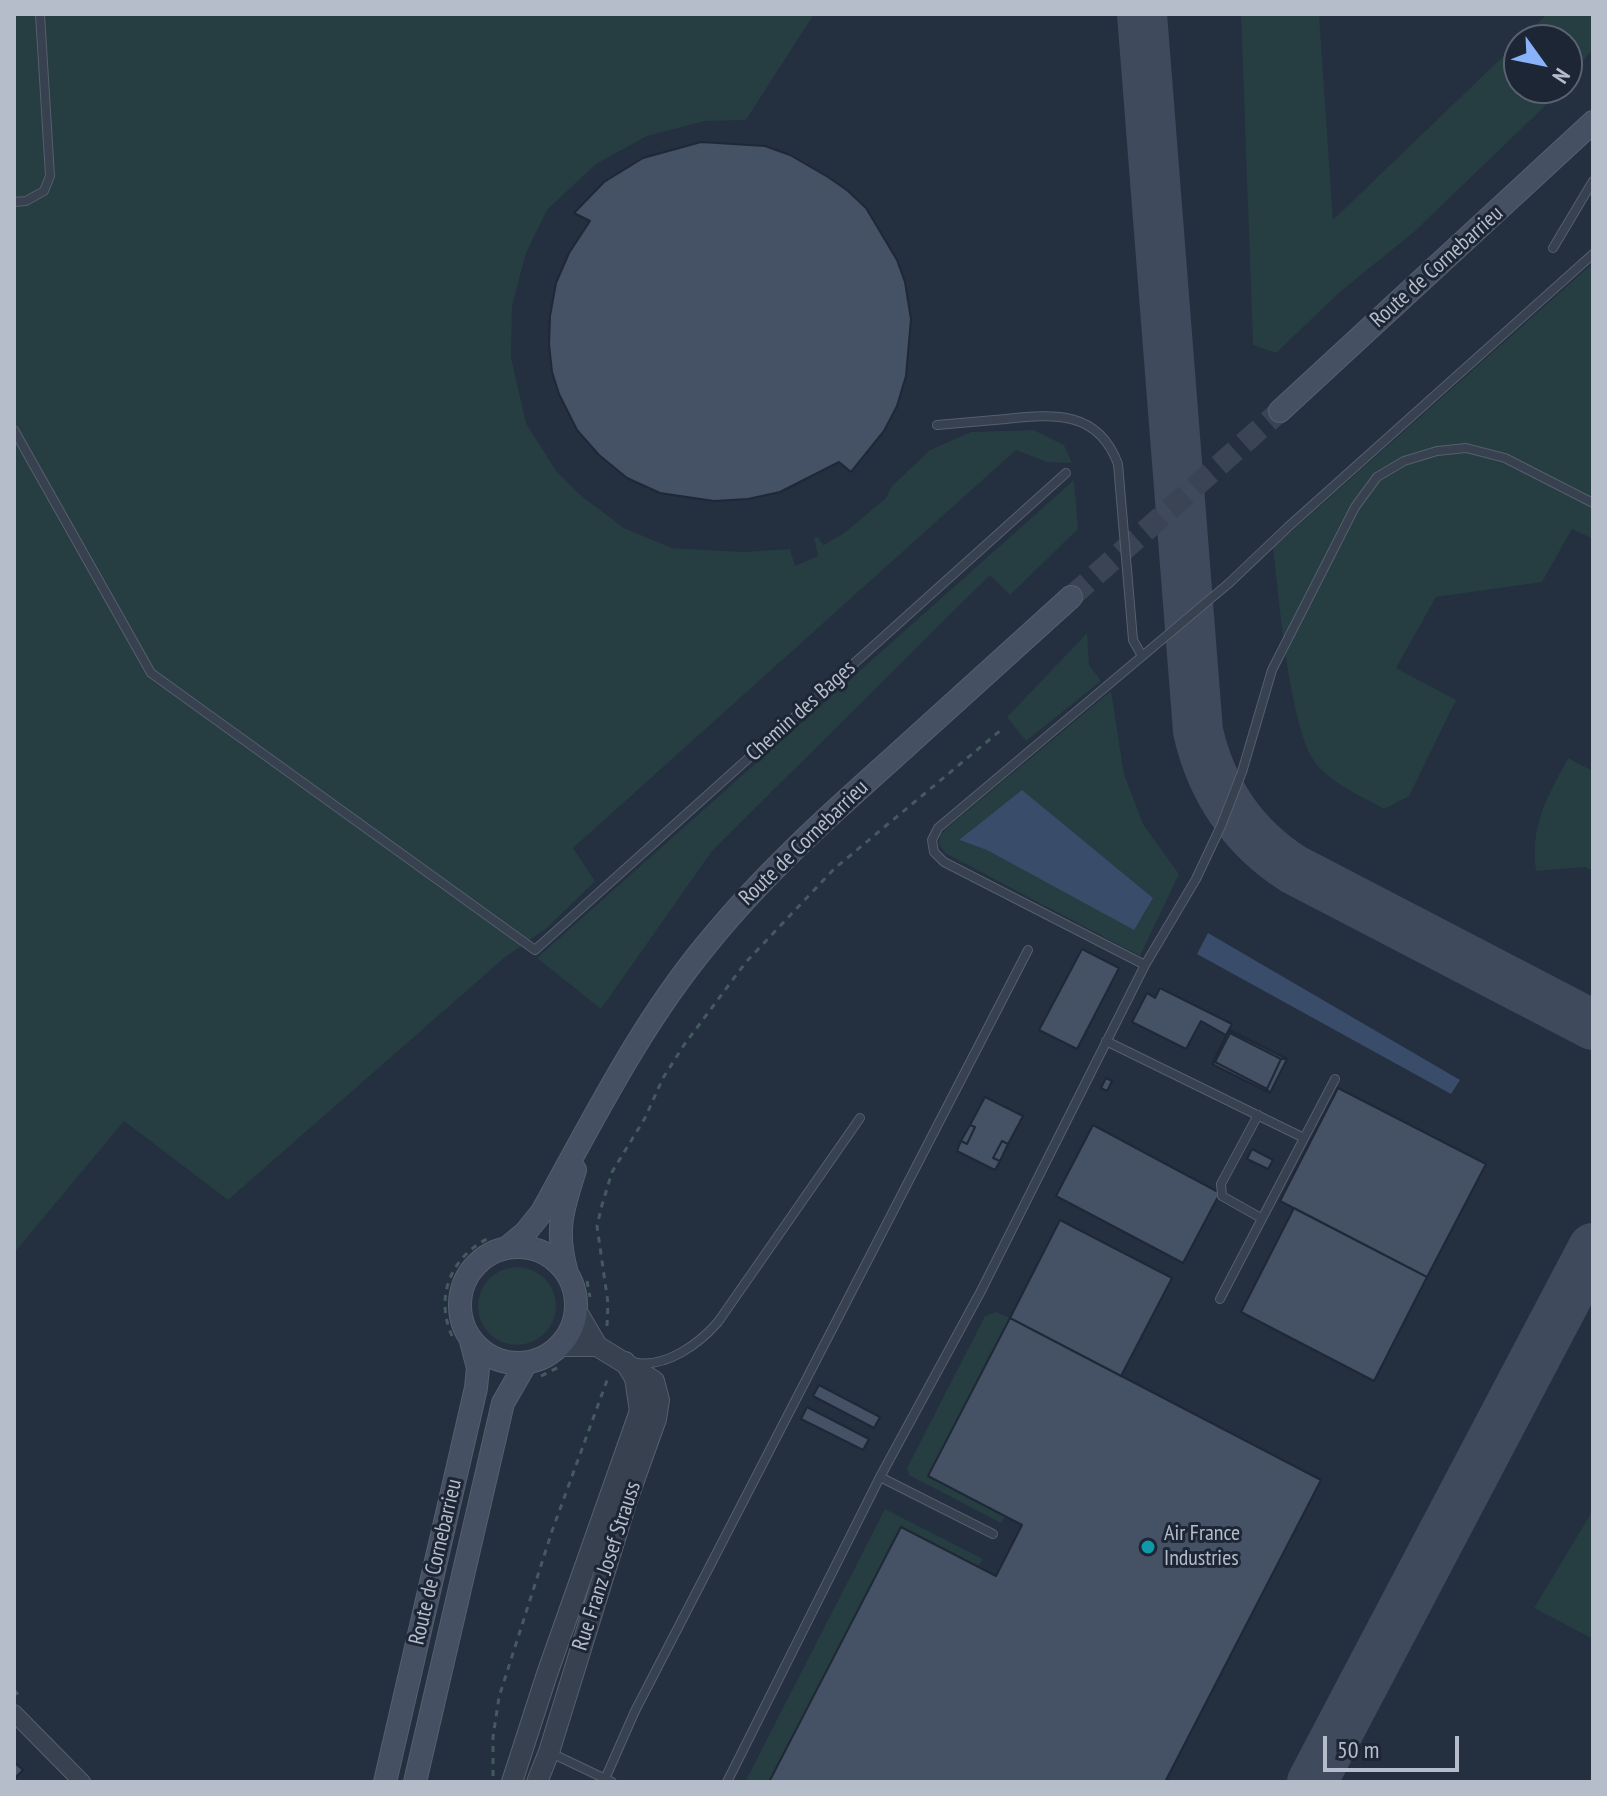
<!DOCTYPE html>
<html>
<head>
<meta charset="utf-8">
<style>
	body { margin:0 }
	#map { position:relative; width:1607px; height:1796px; overflow:hidden; background:#242f40; font-family:"PT Sans Narrow",sans-serif }
	canvas { display:block }
	.frame { position:absolute; inset:0; border:16px solid #b5bcca; pointer-events:none }
	.north { position:absolute; left:1503px; top:24px; width:80px; height:80px; box-sizing:border-box; background:#1d2635; border:2px solid #5a6271; border-radius:50%; rotate:123deg; font-size:22px; font-weight:700; line-height:32px; text-align:center; color:#b5bcca }
	.north::after { content:''; display:block; margin:auto; width:28px; height:36px; background:#8ab2fa; clip-path:polygon(50% 0,100% 100%,50% 72%,0 100%) }
	.scale { position:absolute; left:1323px; top:1736px; width:136px; height:36px; box-sizing:border-box; border:4px solid #b5bcca; border-top:0; padding-left:10px; font-size:24px; line-height:28px; white-space:nowrap; color:#b5bcca; -webkit-text-stroke:6px #1d2635; paint-order:stroke }
</style>
</head>
<body>
<div id="map">
<canvas width="1607" height="1796"></canvas>
<div class="frame"></div>
<div class="north">N</div>
<div class="scale">50 m</div>
</div>
<script>
const g = document.querySelector('canvas').getContext('2d');
g.lineJoin = 'round';
function paint(path, color) { g.fillStyle = color; g.fill(path, 'evenodd'); }
function strokePath(path, color, width, dash) { g.strokeStyle = color; g.lineWidth = width; g.lineCap = dash ? 'butt' : 'round'; g.setLineDash(dash || []); g.stroke(path); }
function label(font, color, halo, rows, align = 'center') {
  g.font = font + ' "PT Sans Narrow",sans-serif'; g.lineWidth = 6; g.setLineDash([]); g.textBaseline = 'middle'; g.strokeStyle = halo; g.fillStyle = color; for (const [text, x, y, turn = 0] of rows) {
    g.save(); g.translate(x, y); g.rotate((+turn || 0) * Math.PI / 180); g.textAlign = isNaN(turn) ? turn : align; if (halo) g.strokeText(text, 0, 0); g.fillText(text, 0, 0); g.restore();
  }
}
paint(new Path2D(`
	M14,14H814L746,120L705,121L647,136L596,164L547,210L526,253L512,306L511,357L526,423L556,471L579,494L624,528L672,548L743,552L790,549L795,566L818,556L814,538L818,537L823,545L843,534L886,498L892,486L930,450L971,432L1034,430L1064,445L1072,463L1047,462L1016,450L573,848L595,881L547,928L504,958L228,1200L124,1121L14,1253Z
	M1241,14H1319L1333,220L1519,41V88H1560L1545,106L1414,232L1341,291L1276,353L1253,345Z
	M1547,14H1593V49L1567,80V40H1520Z
	M1593,263V539L1572,529L1542,582L1436,597L1396,668L1456,700L1409,796L1384,809C1362,796 1334,785 1317,765C1289,731 1279,596 1273,548Z
	M1074,480L1078,529L1010,595L990,575L712,851L601,1009L537,958Z
	M1087,633L1089,665L1101,681L1026,741L1007,717Z
	M1111,691L1124,774L1143,824L1179,874L1140,956L945,853L939,844L940,835L947,828ZM1022,791L1153,898L960,841Z
	M1568,758L1593,771V871L1585,867L1536,871C1530,824 1547,798 1568,758Z
	M478 1306a39 39 0 1 1 78 0a39 39 0 1 1-78 0Z
	M996,1312L1010,1318L928,1476L1005,1516L1001,1523L909,1475L907,1468L985,1316Z
	M885,1509L983,1559L978,1567L900,1528L769,1782H745Z
	M1593,1510V1639L1534,1608Z`), '#263d41');
paint(new Path2D(`
	M1022,790L1153,898L1134,930L987,850L959,840Z
	M1208,933L1460,1080L1451,1094L1197,954Z`), '#394c69');
strokePath(new Path2D(`
	M1142,14L1198,731C1211,789 1243,837 1293,869L1593,1025
	M1312,1782L1593,1248`), '#3f4a5c', 50);
const building = new Path2D(`
	M701,142L765,146L790,155L828,177L848,191L866,208L897,260L905,282L911,319L906,376L897,406L884,431L851,472L839,462L780,492L748,499L714,501L660,493L627,478L599,455L577,430L559,394L552,372L549,344L550,316L556,283L569,253L590,221L574,213L604,182L643,158Z
	M1082,949L1119,968L1077,1049L1039,1030Z
	M1160,988L1232,1024L1226,1035L1201,1021L1186,1049L1132,1022L1147,993L1155,998Z
	M1229,1030L1287,1059H1281L1230,1033Z
	M1229,1030L1230,1033L1215,1062L1212,1064Z
	M1230,1033L1281,1059L1267,1089L1215,1062Z
	M1281,1059H1287L1270,1093L1267,1089Z
	M1215,1062L1267,1089L1270,1093L1212,1064Z
	M1106,1078L1112,1081L1107,1091L1101,1088Z
	M1338,1088L1486,1164L1427,1277L1280,1201Z
	M985,1097L1023,1116L1008,1144L1002,1141L993,1158L1000,1161L995,1170L957,1151L961,1141L967,1144L975,1127L970,1125Z
	M970,1125L975,1127L967,1144L961,1141Z
	M1093,1125L1220,1193L1183,1263L1056,1196Z
	M1002,1141L1008,1144L1000,1161L993,1158Z
	M1252,1149L1273,1160L1268,1169L1247,1159Z
	M1294,1208L1427,1277L1374,1381L1241,1312Z
	M1060,1220L1172,1278L1121,1376L1010,1318Z
	M1010,1318L1321,1480L1165,1782H769L901,1527L996,1576L1022,1525L928,1476Z
	M819,1385L880,1417L874,1428L813,1396Z
	M807,1407L869,1439L863,1450L801,1419Z
	M14,1762L23,1770L14,1779Z`);
paint(building, '#455164');
strokePath(building, '#1f2837', 2);
strokePath(new Path2D(`
	M1071,597L1280,411`), '#3a4455', 22, [22, 11]);
const service = new Path2D(`
	M14,202L26,201L44,191L50,176L40,14
	M1553,248L1593,181
	M937,425C960,423 983,421 1006,419C1054,414 1098,410 1118,464L1133,640L1142,656
	M14,430L151,673L535,950L1066,473
	M1145,965L944,862L934,852L932,840L938,828L1228,584L1288,527L1593,254
	M1106,1041L1304,1138
	M1258,1115L1221,1184L1222,1196L1261,1218
	M1220,1299L1335,1079
	M637,1363C667,1367 699,1344 718,1322L860,1118
	M880,1477L993,1534
	M551,1753L612,1782
	M605,1779L635,1711L1028,950
	M727,1782L880,1477L981,1291L1145,965L1196,879L1221,826L1242,772L1272,670L1355,507L1377,477L1404,461L1437,451L1466,448L1505,458L1593,503`);
const minor = new Path2D(`
	M14,1713L82,1782`);
const tertiary = new Path2D(`
	M559,1346H597
	M512,1782L547,1674L640,1411L635,1378L625,1362
	M537,1782L549,1752L627,1500L656,1419L659,1400L654,1381L597,1346L576,1310`);
const secondary = new Path2D(`
	M1280,411L1593,122
	M508,1247L525,1233L542,1212C593,1120 640,1025 707,944C762,876 826,818 891,760C951,705 1011,651 1071,597
	M460 1305a58 58 0 1 1 116 0a58 58 0 1 1-116 0Z
	M567,1273C555,1232 562,1210 575,1170
	M385,1782L476,1388L478,1368L471,1341
	M415,1782L503,1403L526,1363`);
strokePath(service, '#565f6d', 10);
strokePath(minor, '#565f6d', 18);
strokePath(tertiary, '#565f6d', 22);
strokePath(secondary, '#565f6d', 24);
strokePath(new Path2D(`
	M587,1281L590,1297
	M607,1326L608,1303L597,1226L602,1205L612,1172L645,1118L663,1078L684,1045L746,962L834,869L1001,730
	M452,1336C434,1295 452,1255 491,1237
	M541,1376L559,1367
	M14,1690L20,1697
	M493,1776V1737L499,1697L552,1531L609,1375`), '#445a5e', 3, [6, 6]);
strokePath(service, '#38414f', 8);
strokePath(minor, '#38414f', 16);
strokePath(tertiary, '#38414f', 20);
strokePath(secondary, '#465063', 22);
for (const [x, y, r, color] of [
	[1148,1547,8,"#0f9aa8"]
]) { const dot = new Path2D(); dot.arc(x, y, r, 0, 2 * Math.PI); g.fillStyle = color; g.fill(dot); strokePath(dot, '#1d2635', 3); }
label('22px', '#b5bcca', '#1d2635', [
	["Route de Cornebarrieu",1437,267,-42],
	["Chemin des Bages",801,711,-42],
	["Route de Cornebarrieu",804,843,-44],
	["Route de Cornebarrieu",436,1562,-77],
	["Rue Franz Josef Strauss",607,1566,-72]
]);
label('22px', '#b5bcca', '#1d2635', [
	["Air France",1164,1534],
	["Industries",1164,1559]
], 'left');
</script>
</body>
</html>
